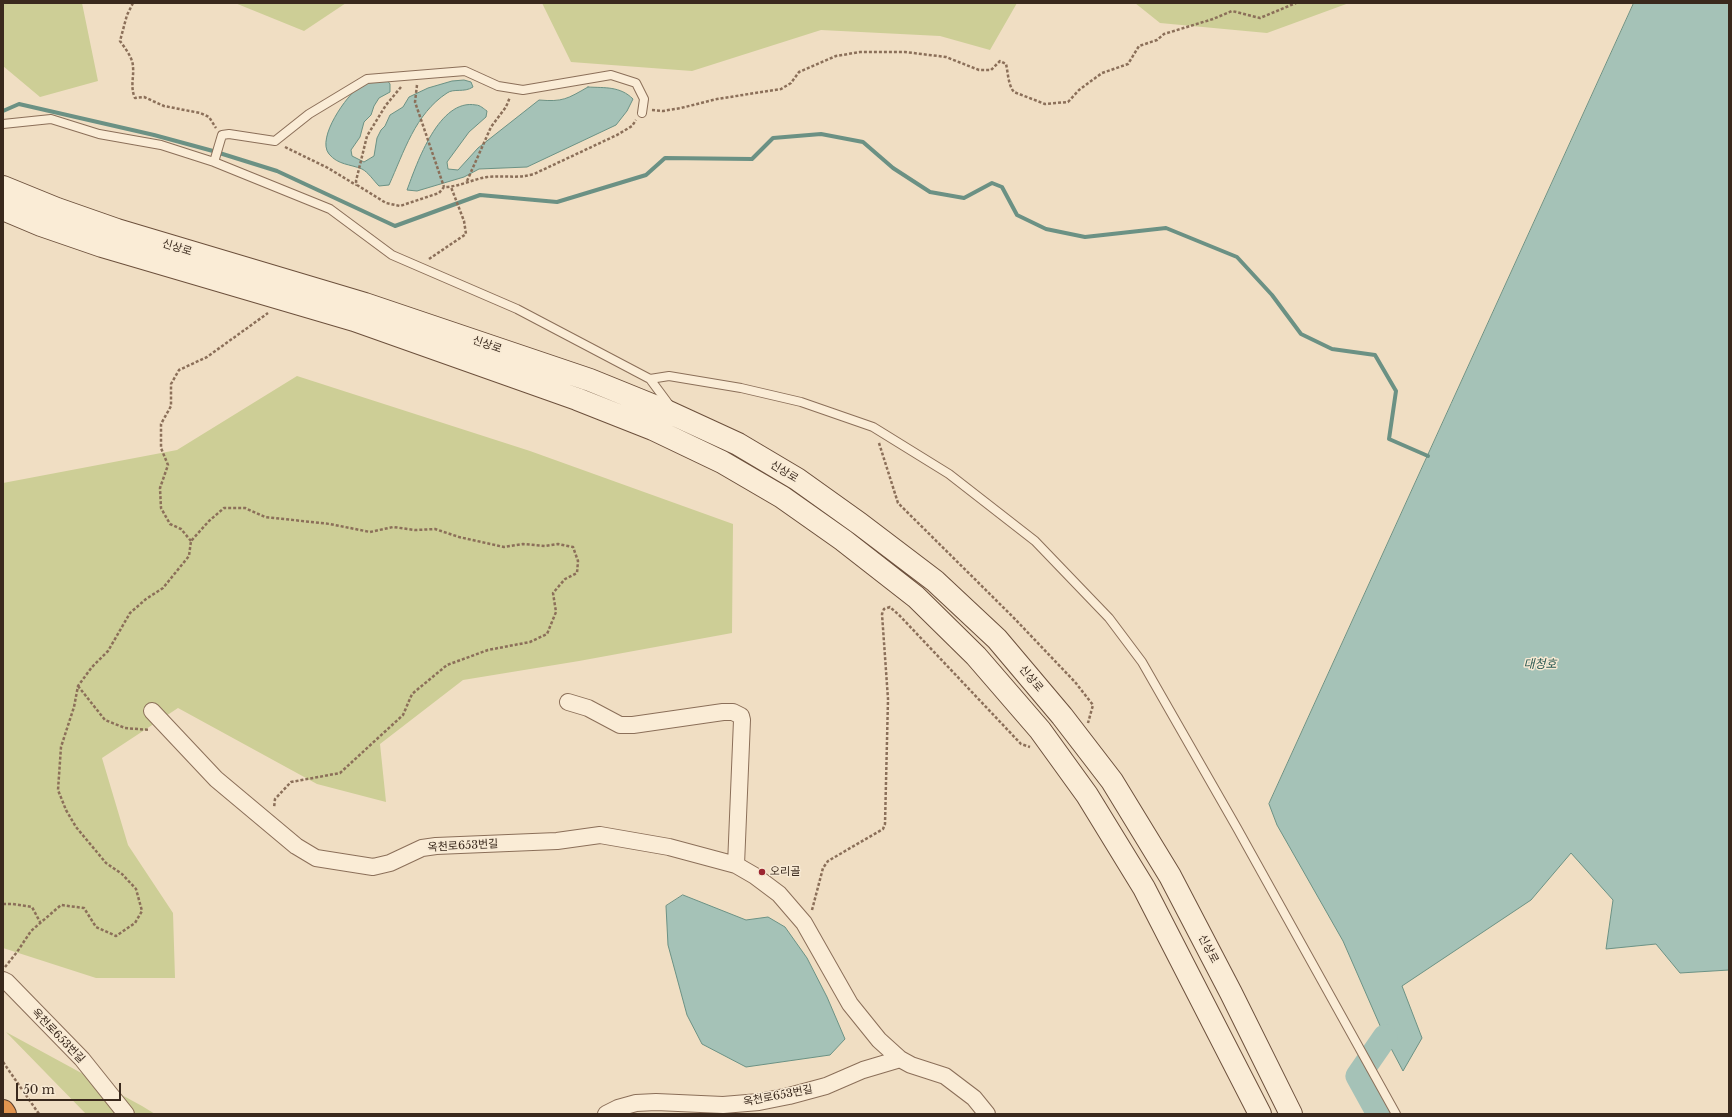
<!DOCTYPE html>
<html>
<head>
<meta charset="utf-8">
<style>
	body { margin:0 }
	#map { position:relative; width:1732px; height:1117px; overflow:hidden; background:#f0dec3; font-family:"Libre Baskerville",serif }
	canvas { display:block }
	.frame { position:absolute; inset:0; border:4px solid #3a291d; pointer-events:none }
	.scale { position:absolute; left:16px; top:1083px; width:105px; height:18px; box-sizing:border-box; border:2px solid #3a291d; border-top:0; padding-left:5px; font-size:12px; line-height:14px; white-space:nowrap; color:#3a291d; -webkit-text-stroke:3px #f7e9d3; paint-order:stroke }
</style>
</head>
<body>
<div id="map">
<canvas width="1732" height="1117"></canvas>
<div class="frame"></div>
<div class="scale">50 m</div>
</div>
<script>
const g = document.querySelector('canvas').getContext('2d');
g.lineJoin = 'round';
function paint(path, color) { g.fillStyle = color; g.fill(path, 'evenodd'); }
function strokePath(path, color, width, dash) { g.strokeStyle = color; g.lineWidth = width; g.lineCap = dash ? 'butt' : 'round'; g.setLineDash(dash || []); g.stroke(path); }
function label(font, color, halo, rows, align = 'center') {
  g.font = font + ' "Libre Baskerville","Noto Sans KR",serif'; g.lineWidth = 3; g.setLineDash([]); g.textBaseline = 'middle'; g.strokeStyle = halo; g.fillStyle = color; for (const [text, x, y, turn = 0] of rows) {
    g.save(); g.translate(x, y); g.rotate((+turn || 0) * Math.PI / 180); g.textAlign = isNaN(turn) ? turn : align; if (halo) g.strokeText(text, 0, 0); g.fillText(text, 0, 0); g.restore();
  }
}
paint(new Path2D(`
	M3,3H82L98,81L40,97L3,66Z
	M235,3H346L304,31Z
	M542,3H1017L990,50L940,36L821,30L692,71L571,62Z
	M1135,3H1349L1267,33L1160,23Z
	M297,376L530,451L733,524L732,633L579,661L463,680L380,744L386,802L317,784L178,708L102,758L128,845L173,913L175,978H96L3,948V483L177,450Z
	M6,1032L142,1106L155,1114H86Z`), '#cdce96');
const water = new Path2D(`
	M1634,3H1729V970L1680,973L1656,944L1606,949L1613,900L1571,853L1531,900L1402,986L1422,1038L1403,1071L1385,1037L1343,941L1277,825L1269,804Z
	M387,80L390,84V92L379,98L374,106L371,115L364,122L360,137L351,150L352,156L364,162L374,156L377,138L381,130L385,126L390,115L403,107L409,97L428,88L452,81L464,80L471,82L473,87C464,93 454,88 447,93C415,114 404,152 389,185L379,186C374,181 368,172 362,169C350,164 338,165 329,154C316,138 347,95 360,86C367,81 379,81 387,80Z
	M588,87C605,88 620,86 633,99L627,111L616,125L527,167L479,169L464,177L417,191L407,190C417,163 439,98 476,105C480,105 484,109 487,111L486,117L469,132L447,162L448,169L458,170L478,148L539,100C563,102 567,99 588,87Z
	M683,895L746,920L768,917L785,927L807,958L827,997L845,1039L830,1055L746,1067L702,1044L687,1015L668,945L666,906Z`);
paint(water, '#a5c2b7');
strokePath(water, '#6b9184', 1);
strokePath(new Path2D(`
	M3,111L19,104L154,135L213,151L277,171L395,226L480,195L557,202L646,175L665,158L752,159L773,138L821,134L863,142L893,168L930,192L964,198L992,183L1002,187L1017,215L1046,229L1085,237L1166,228L1237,257L1272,295L1301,334L1332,349L1375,355L1396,391L1389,439L1428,456`), '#6b9184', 4);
strokePath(new Path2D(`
	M1379,1114L1358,1076L1385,1037`), '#a5c2b7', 25);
const lane = new Path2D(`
	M3,124L51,119L99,134L161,145L214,162L330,209L392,255L517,309L650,379L670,406
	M214,162L222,135L229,134L275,141L309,114L367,79L465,71L498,86L523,90L611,75L636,83L644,99L642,113
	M650,379L669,376L741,388L801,402L873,427L949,474L1035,541L1109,618L1142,662L1237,828L1396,1114`);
const street = new Path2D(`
	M568,702L588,708L620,725H633L723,712H733L741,716L742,720L736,865
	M152,711L216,779L296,846L316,858L373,867L390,863L422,848L436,846L557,841L600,835L669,847L736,865L755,876L779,894L804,923L850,1004L879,1040L900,1059L911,1065L945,1076L974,1098L987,1114
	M3,980L7,982L82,1059L126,1114
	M606,1114L618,1108L636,1103L656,1102L723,1105L759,1102L789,1096L826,1086L863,1070L900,1059`);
const secondary = new Path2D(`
	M3,187L57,209L117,230L365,304L590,380L664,410L738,444L797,479L860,524L935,581L997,639L1062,716L1112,781L1170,876L1231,993L1291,1114
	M3,209L41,225L102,246L354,320L577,399L653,429L722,462L782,497L843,540L916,597L976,656L1040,730L1087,795L1144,888L1260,1114`);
const highway = new Path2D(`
	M3,1111L5,1114`);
strokePath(lane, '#8b6f59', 10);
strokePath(street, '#8b6f59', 18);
strokePath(secondary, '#6c503c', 24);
strokePath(highway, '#583e2d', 24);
strokePath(new Path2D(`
	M133,3L127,15L120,41C125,48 133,58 133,67C134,78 130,87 135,98L144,97L164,106L200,113L209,117L216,128
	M417,85L415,102L444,187
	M401,87L386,105L367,136L356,181L357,185L386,203L400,206L439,193L444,187C459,187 473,179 487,177C504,175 516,179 534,174L617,135L632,126L636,120
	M652,110L663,111L681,108L717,99L781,89L791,83L799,72L836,56L860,52H905L946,57L979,70H991L1000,61L1006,64C1008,72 1008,85 1014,92L1045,104L1068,102L1079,90L1102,73L1128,64L1139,46L1157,40L1164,34L1213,19L1232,11L1260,18L1296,3
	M285,147L328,168L356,185
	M467,181L491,127L506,107L510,97
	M429,259L466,234L464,221L451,187
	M879,443L898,503L1013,617L1075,682L1093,705L1088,723
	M191,541L181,529L170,524L161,508L160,488L168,465L161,448V424L171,406V384L179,370L207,357L268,313
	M78,686L105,720L125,728L150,730
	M3,904H13L32,907L40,922
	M812,910L823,868L828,861L883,829L885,824L888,699L882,614L884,609L890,607L900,616L1021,744L1030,747
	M5,967L17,952L31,931L61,905L84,908L96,927L116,936L135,923L142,911L136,889L122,874L106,863L76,827L66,810L58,790L61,747L74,707L78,686L92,667L108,651L130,613L146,599L163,588L189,556L191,541L209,521L224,508H245L265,517L330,524L370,532L393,527L415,530L435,529L459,537L504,547L523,544L545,546L558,544L573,547L578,561L577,573L565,579L553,593L556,612L547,634L530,642L488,650L447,665L412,694L403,715L340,773L291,782L275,799L274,808
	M3,1062L39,1114`), '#8b6f59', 2.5, [3, 2]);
strokePath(lane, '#faecd6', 8);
strokePath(street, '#faecd6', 16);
strokePath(secondary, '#faecd6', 22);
strokePath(highway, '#e29550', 22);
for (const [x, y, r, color] of [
	[762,872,4,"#9c2631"]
]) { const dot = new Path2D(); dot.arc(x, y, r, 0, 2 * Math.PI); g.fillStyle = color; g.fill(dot); strokePath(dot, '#f7e9d3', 1.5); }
label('11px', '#3a291d', '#f7e9d3', [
	["신상로",177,248,17],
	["신상로",487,345,19],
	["신상로",784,472,31],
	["신상로",1031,679,50],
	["옥천로653번길",463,846,-3],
	["신상로",1208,949,62],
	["옥천로653번길",58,1036,46],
	["옥천로653번길",778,1096,-11]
]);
label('11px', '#3a291d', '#f7e9d3', [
	["오리골",770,872]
], 'left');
label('italic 12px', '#2c5a53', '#f7e9d3', [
	["대청호",1540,665]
]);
</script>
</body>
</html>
